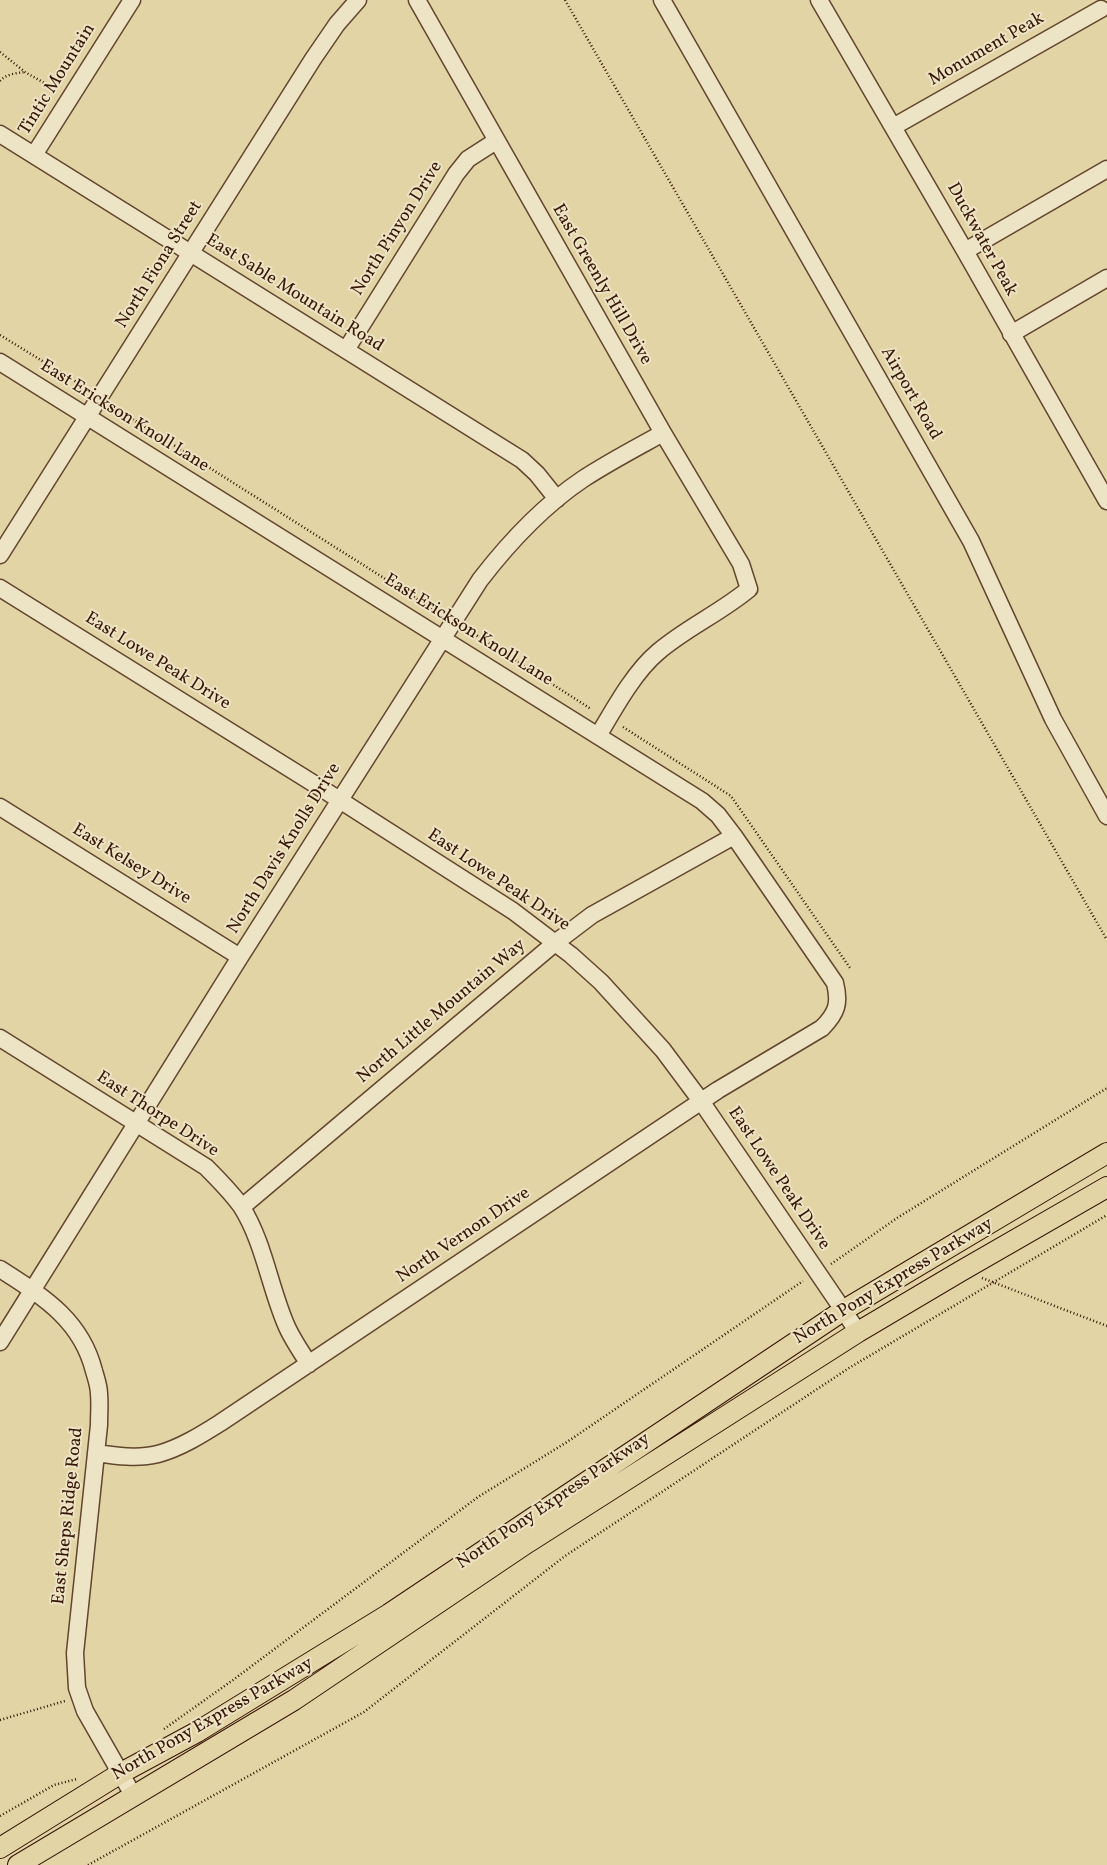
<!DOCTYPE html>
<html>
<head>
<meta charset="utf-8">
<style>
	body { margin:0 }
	canvas { display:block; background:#e3d4a6 }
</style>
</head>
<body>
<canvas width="1107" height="1865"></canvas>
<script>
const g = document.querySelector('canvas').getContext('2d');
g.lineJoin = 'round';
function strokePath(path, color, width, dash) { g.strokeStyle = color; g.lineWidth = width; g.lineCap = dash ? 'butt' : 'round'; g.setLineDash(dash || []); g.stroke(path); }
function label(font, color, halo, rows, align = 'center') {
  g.font = font + ' Vollkorn,serif'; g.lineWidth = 4; g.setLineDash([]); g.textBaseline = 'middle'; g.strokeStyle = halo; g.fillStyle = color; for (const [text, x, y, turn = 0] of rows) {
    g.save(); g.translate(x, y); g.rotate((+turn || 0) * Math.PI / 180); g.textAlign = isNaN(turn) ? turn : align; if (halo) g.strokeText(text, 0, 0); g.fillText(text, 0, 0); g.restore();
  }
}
const minor = new Path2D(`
	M417,0L663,433L741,564L749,589C720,613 686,628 658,652C634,672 614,709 598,736
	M662,0L971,541L1053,719L1107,816
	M819,0L965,251L1107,501
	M893,127L1101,9
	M0,134L522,460L537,474L557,499
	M34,155L132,0
	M965,251L1107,169
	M1011,334L1107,278
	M346,350L456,174L468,159L496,141
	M0,362L702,801L718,815L734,836L835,983C840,1003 837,1013 822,1028L718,1090L220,1423C201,1435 180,1448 158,1454C138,1459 116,1456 96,1453
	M0,555L313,59L337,24L358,0
	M0,588L324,790L513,911L571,955L601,982L663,1050L701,1101L858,1332
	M0,807L240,957
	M0,1038L206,1167C218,1179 231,1192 241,1206C264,1242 270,1289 287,1327C293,1340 301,1352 309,1364
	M242,1207L555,943L592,915L734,836
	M0,1269C42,1296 81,1319 94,1371C96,1378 99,1386 99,1394C100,1404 99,1414 99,1425L75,1653L77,1688L85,1711L133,1795
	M0,1342L240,957L480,580C510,541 543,506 583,479C609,462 636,448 663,433`);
const major = new Path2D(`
	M0,1848L121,1773L197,1732L389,1614L844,1310L1107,1153
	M18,1865L294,1700L527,1543L858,1332L961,1271L1107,1187`);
strokePath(minor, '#62462d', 19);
strokePath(major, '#371605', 22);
strokePath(new Path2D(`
	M565,0L1107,940
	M0,52L25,72L53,88
	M0,81C6,74 17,73 25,72
	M0,335L83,386
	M115,408L436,611
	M468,630L591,709
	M623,727L731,796L850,968
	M831,1264L897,1218L1107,1088
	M982,1278L1107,1326
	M0,1720L65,1701
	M164,1729L233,1680L478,1497L567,1442L803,1281
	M0,1816L54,1785L77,1779
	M88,1865L364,1712L565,1556L849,1368L1107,1215`), '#371605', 2.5, [1, 2.5]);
strokePath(minor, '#ede3c5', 16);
strokePath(major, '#e3d4a6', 20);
label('18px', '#371605', '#ede3c5', [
	["Monument Peak",987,50,-30],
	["Tintic Mountain",58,80,-58],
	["North Pinyon Drive",398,229,-58],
	["Duckwater Peak",981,240,61],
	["North Fiona Street",160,265,-58],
	["East Greenly Hill Drive",601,285,60],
	["East Sable Mountain Road",294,294,32],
	["Airport Road",910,394,60],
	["East Erickson Knoll Lane",124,417,32],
	["East Erickson Knoll Lane",468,631,32],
	["East Lowe Peak Drive",157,662,32],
	["North Davis Knolls Drive",285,849,-58],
	["East Kelsey Drive",131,865,32],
	["East Lowe Peak Drive",498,881,34],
	["North Little Mountain Way",442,1012,-40],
	["East Thorpe Drive",157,1115,33],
	["East Lowe Peak Drive",778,1179,56],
	["North Vernon Drive",464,1236,-34],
	["North Pony Express Parkway",894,1282,-31],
	["North Pony Express Parkway",554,1502,-34],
	["East Sheps Ridge Road",69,1516,-84],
	["North Pony Express Parkway",213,1720,-30]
]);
</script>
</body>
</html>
